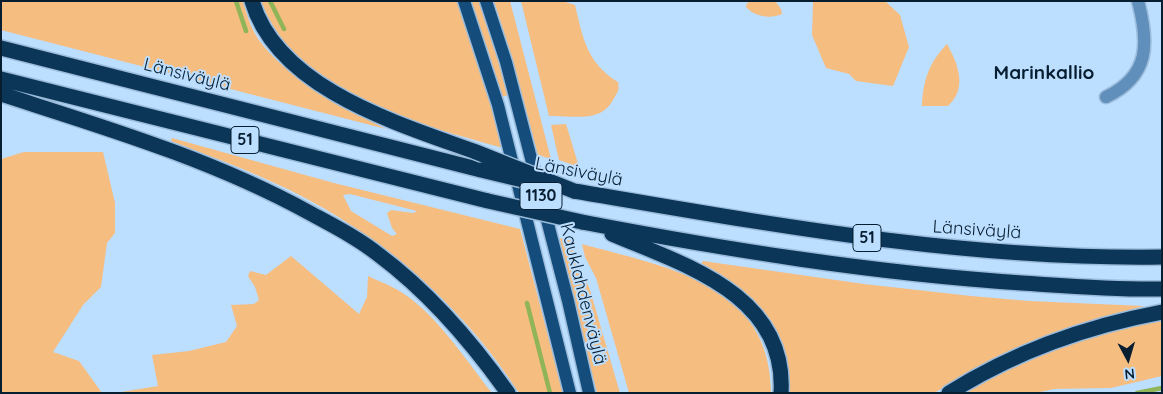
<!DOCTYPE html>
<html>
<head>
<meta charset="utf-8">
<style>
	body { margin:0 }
	#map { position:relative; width:1163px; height:394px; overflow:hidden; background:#bcdeff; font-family:Quicksand,sans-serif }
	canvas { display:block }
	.frame { position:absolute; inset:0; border:2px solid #071e31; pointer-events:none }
	.north { position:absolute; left:1103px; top:334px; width:50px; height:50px; -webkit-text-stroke:4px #bcdeff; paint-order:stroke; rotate:174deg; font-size:14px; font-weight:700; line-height:20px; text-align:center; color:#071e31 }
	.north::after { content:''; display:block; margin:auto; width:18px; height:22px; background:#071e31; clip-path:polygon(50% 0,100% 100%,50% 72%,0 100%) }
</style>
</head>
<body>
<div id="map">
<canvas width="1163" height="394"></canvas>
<div class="frame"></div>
<div class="north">N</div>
</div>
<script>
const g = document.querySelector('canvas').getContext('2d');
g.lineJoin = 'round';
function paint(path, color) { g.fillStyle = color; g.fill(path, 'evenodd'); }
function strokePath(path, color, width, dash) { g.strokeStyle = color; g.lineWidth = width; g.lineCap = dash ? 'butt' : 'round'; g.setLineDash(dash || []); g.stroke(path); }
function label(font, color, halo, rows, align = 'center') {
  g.font = font + ' Quicksand,sans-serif'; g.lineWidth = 4; g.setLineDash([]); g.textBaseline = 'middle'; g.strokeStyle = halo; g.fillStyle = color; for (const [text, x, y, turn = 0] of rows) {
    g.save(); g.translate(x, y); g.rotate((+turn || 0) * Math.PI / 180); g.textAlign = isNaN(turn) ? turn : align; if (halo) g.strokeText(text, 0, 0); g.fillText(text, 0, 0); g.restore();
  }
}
paint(new Path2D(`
	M1,1H243C247,16 252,32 262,44C289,79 347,109 386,129L1,30Z
	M261,1H457L483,76L503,148C418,124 295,94 261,1Z
	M470,1H479L509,95L501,97L488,50Z
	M494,1H510L551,159L538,155L512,58Z
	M521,1H562L575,5C583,39 587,63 618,82C620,90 617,93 613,100C600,124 572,115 549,116Z
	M753,1H775L781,9L782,14C770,19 755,17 746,7L747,3Z
	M813,1H885L900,15L909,47L893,86L856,81L849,74L826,68L812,35Z
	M947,44C958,64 968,88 948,106H922C923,80 929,63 947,44Z
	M566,124L579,167L559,160L551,125Z
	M172,138L334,183L520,229L563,393H519C460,301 370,225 270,181C238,166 204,154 171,141ZM350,194L417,211L413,213L391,210L387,213L392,228L397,234L392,236L351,211L343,195Z
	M24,152H103L115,203V233L107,243L101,287L83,305L53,352L79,361L102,393H1V159Z
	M560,238L572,241L573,250L590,290L620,393H597L563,259Z
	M582,244C665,267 771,283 771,393H629L596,278L585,257Z
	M291,256L359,314L367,297L368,276C378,281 387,284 396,289C434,310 465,359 492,393H115L158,386L152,355L189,351L226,342L237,326L231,305L254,304L259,300L255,287L248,276L250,271L266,275Z
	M703,261L864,284L971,296L1029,301L1144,306L1075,325L1015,349L974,369L934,393H789C791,329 753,291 701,263Z
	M1162,320V376L1111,388L1054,389L1035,393H965C992,377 1020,360 1050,349C1086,336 1124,327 1162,320Z`), '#f6bd81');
strokePath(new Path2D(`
	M236,1L246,31
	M270,1L284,29
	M527,303L550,393
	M1137,393L1162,388`), '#90b458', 4.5);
const street = new Path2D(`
	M1106,97C1150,76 1149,43 1138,1`);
const primary = new Path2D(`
	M464,1L498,105L570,393
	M486,1L506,62L568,301L589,393`);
const highway = new Path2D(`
	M252,1C278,89 399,124 476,152
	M1,48L481,170
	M1,79L488,201
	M1,94C106,128 211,159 308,212C332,225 358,238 379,255C430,293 471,341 508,393
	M574,191C769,224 964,260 1162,257
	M582,222C728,250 873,273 1022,283C1068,286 1115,290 1162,289
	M612,234C685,265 787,295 781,393
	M949,393C1014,352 1087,326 1162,312`);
strokePath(street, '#9bbbda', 15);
strokePath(primary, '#9bbbda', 15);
strokePath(highway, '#9bbbda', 18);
strokePath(street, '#608fbb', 12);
strokePath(primary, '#144d7b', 12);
strokePath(highway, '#0c3658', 15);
const highwayBridge = new Path2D(`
	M476,152L574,191
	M481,170L531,182
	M488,201L582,222`);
strokePath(highwayBridge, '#9bbbda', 18, []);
strokePath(highwayBridge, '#0c3658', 15);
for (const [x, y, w] of [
	[245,140,28],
	[541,196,42],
	[867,238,28]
]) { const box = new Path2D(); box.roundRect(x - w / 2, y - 13.5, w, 27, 4); g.fillStyle = '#bcdeff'; g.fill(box); strokePath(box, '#071e31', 1); }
label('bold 16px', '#071e31', null, [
	["51",245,140],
	["1130",541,196],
	["51",867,238]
]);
label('18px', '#071e31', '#bcdeff', [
	["Länsiväylä",187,75,14],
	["Länsiväylä",579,172,11],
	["Länsiväylä",977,230,4],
	["Kauklahdenväylä",583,294,76]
]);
label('bold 19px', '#071e31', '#bcdeff', [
	["Marinkallio",1044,73]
]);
</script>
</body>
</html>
